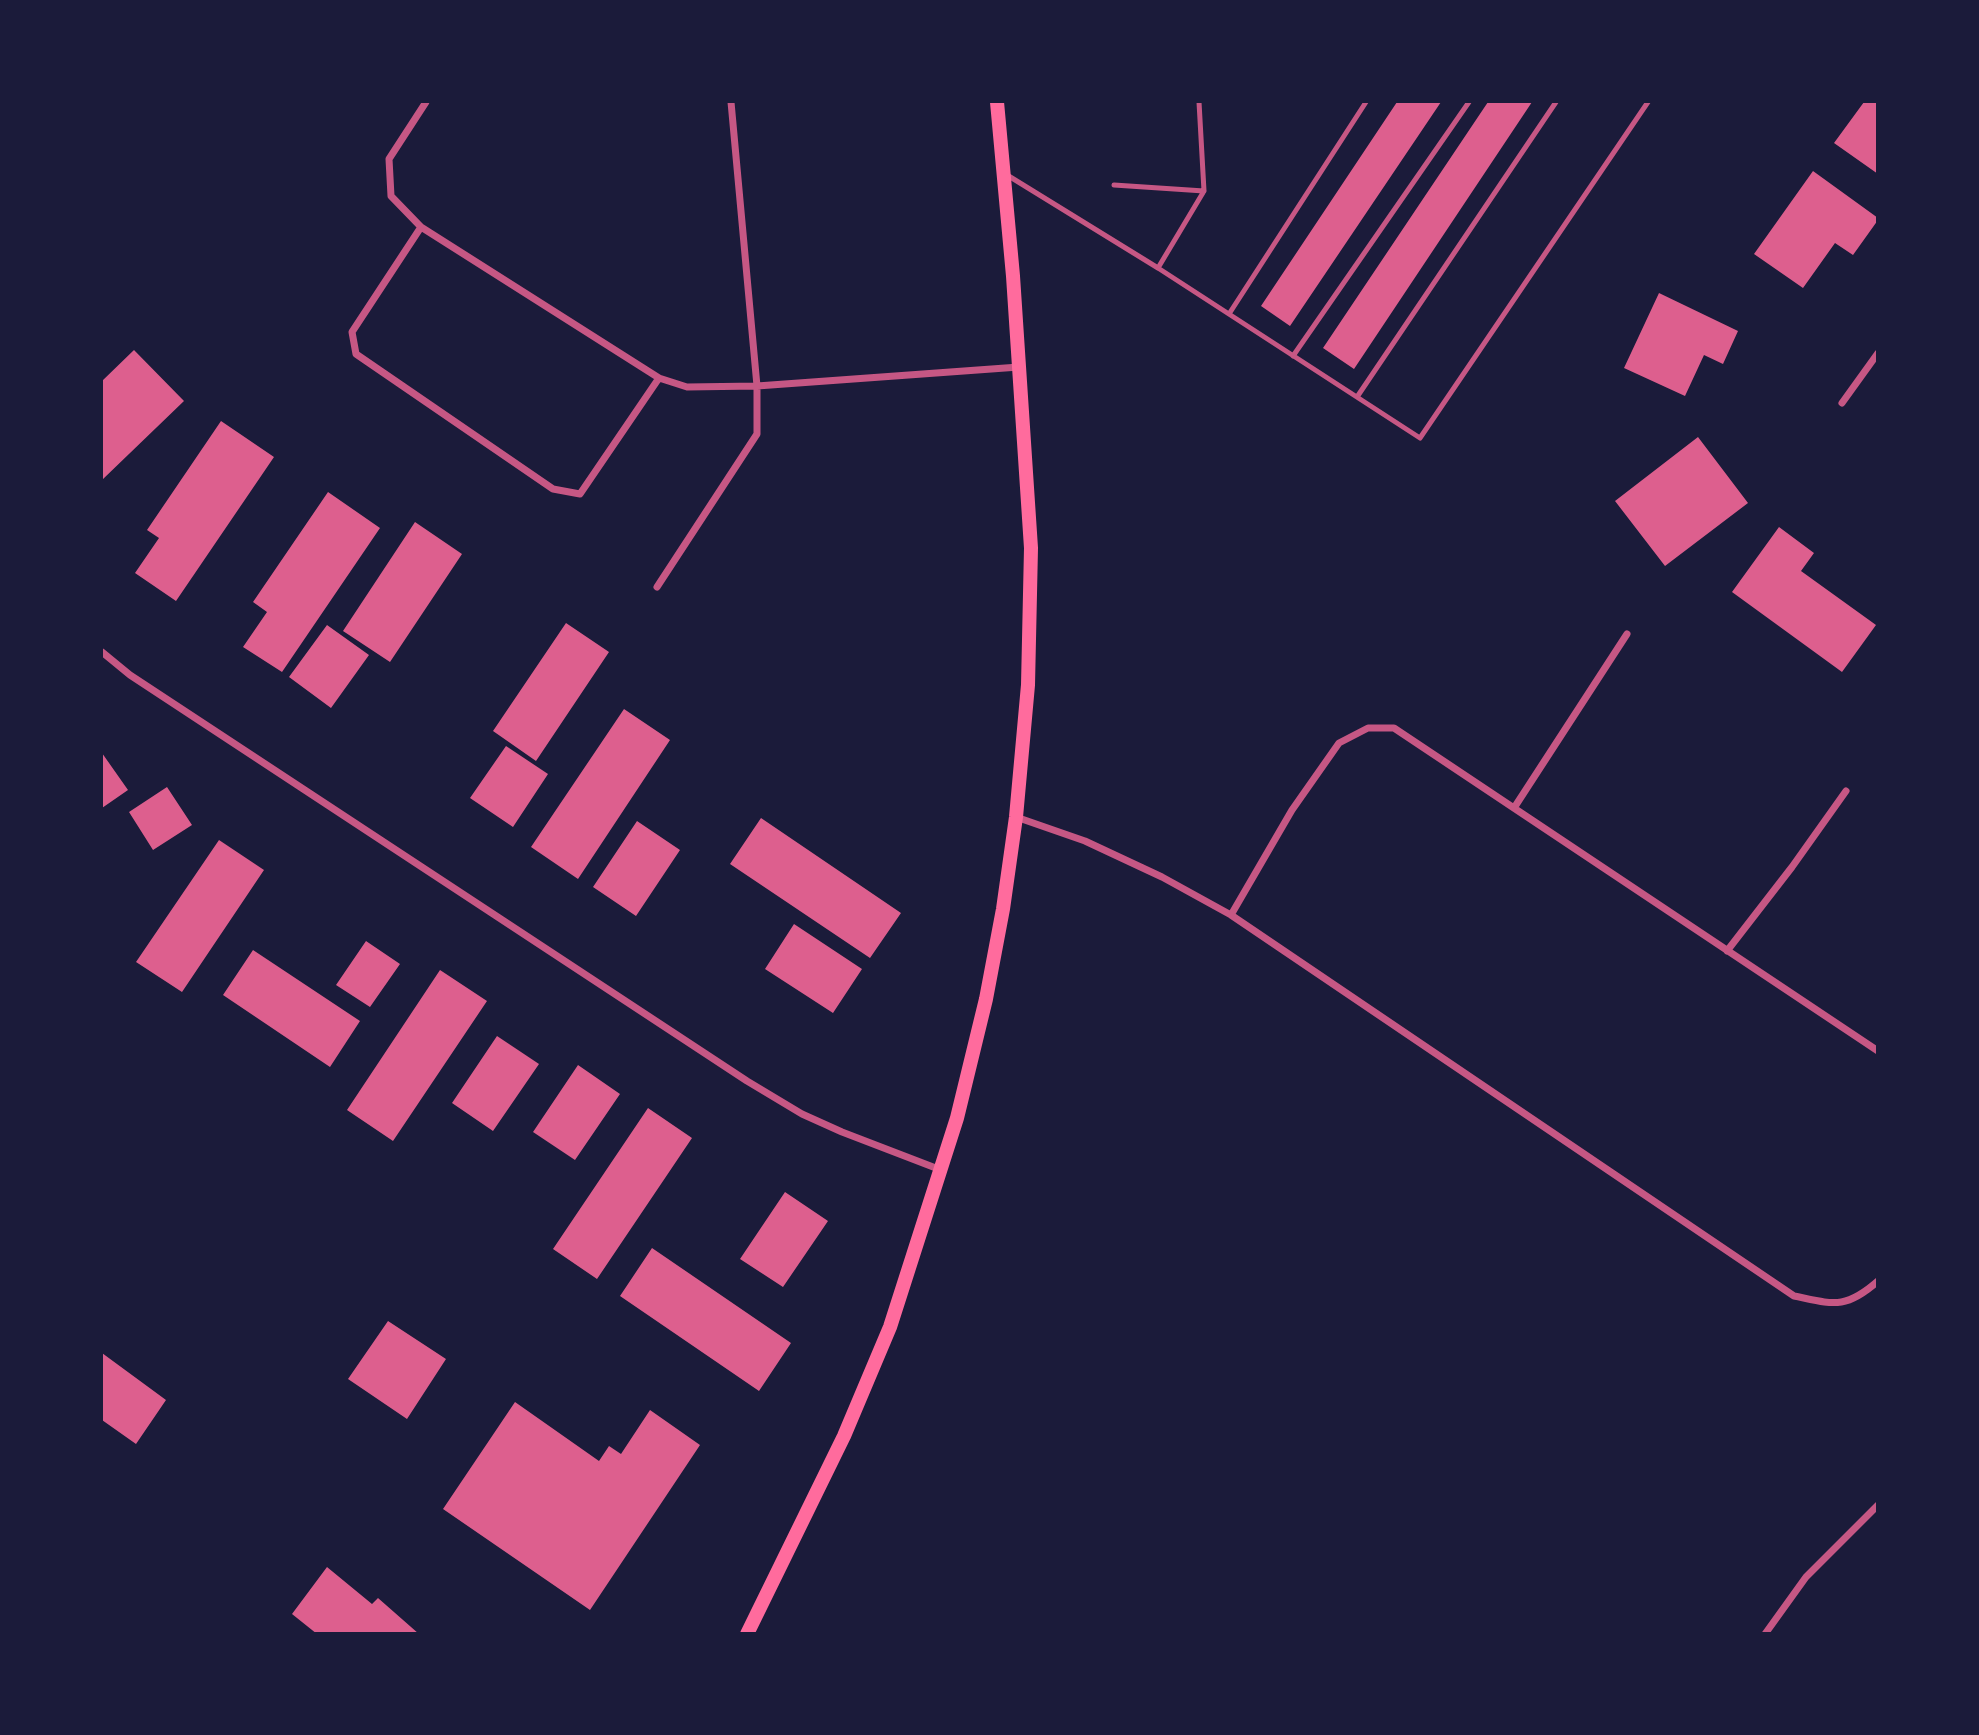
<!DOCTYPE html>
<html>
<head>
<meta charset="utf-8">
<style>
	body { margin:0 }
	#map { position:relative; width:1979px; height:1735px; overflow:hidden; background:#1b1b3a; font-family:Jost,sans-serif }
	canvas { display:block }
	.frame { position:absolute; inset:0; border:103px solid #1b1b3a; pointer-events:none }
</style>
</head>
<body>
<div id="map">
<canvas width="1979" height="1735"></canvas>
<div class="frame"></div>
</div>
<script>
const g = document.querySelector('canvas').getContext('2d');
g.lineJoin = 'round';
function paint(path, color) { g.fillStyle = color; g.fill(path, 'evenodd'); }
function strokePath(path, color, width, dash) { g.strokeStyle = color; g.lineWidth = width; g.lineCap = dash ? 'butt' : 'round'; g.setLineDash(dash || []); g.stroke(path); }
paint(new Path2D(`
	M1397,102H1441L1290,326L1261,306Z
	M1488,102H1532L1354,369L1323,348Z
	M1864,102H1878V174L1834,143Z
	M1813,171L1878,218V220L1853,255L1835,243L1803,288L1754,254Z
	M1659,293L1738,331L1723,364L1704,355L1685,396L1624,368Z
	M134,350L184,401L102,480V381Z
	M221,421L274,457L176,601L135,573L159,538L147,530Z
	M1698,437L1748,503L1665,566L1615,501Z
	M328,492L380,528L282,672L243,647L267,612L253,602Z
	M415,522L462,554L390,662L343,631Z
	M1779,527L1814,553L1801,571L1876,625L1842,672L1732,592Z
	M566,623L609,652L536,761L493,731Z
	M327,625L369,655L331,708L289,677Z
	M624,709L670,740L578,879L531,847Z
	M506,746L548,774L513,827L470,798Z
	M102,753L128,790L102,808Z
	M167,787L192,825L153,850L129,812Z
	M761,818L901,913L870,958L730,864Z
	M637,821L680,850L636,916L593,887Z
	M219,840L264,870L182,992L136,962Z
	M794,924L862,969L833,1013L765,969Z
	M366,941L400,964L370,1007L336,985Z
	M253,950L360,1021L330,1067L223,995Z
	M440,970L487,1001L393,1141L347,1110Z
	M497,1036L539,1064L493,1131L452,1103Z
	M578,1065L620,1094L575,1160L533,1132Z
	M648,1108L692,1138L597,1279L553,1249Z
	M785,1192L828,1221L783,1287L740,1259Z
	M652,1248L791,1343L759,1391L620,1296Z
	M388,1321L446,1359L407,1419L348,1379Z
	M102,1353L166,1400L136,1444L102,1420Z
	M515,1402L599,1461L609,1446L621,1454L650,1410L700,1445L590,1610L443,1509Z
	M327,1567L372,1604L378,1598L419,1634H317L292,1614Z`), '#dd5f8e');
strokePath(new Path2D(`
	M1007,175L1158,268L1204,191
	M1114,185L1204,191L1199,102
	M1158,268L1420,438L1648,102
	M1229,314L1366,102
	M1293,356L1469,102
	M1357,397L1556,102`), '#c65784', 5);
strokePath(new Path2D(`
	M426,102L389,159L391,196L421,227L659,378L687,387L757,386V434L657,587
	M731,102L757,386L1019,367
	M421,227L352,332L356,354L553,489L580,494L659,378
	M1842,403L1878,353
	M102,652L130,675L747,1081L802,1114L842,1132L941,1170
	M1514,808L1627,634
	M1016,817L1085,841L1162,877L1231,915L1794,1296C1833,1304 1845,1310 1878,1281
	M1231,915L1292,810L1339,743L1368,728H1394L1878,1051
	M1727,951L1792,867L1846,791
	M1765,1634L1806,1577L1878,1505`), '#c65784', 7);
strokePath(new Path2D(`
	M747,1634L844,1436L890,1327L957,1118L986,999L1003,909L1016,817L1028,685L1031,548L1013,276L997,102`), '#ff6b9d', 14);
</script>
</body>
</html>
